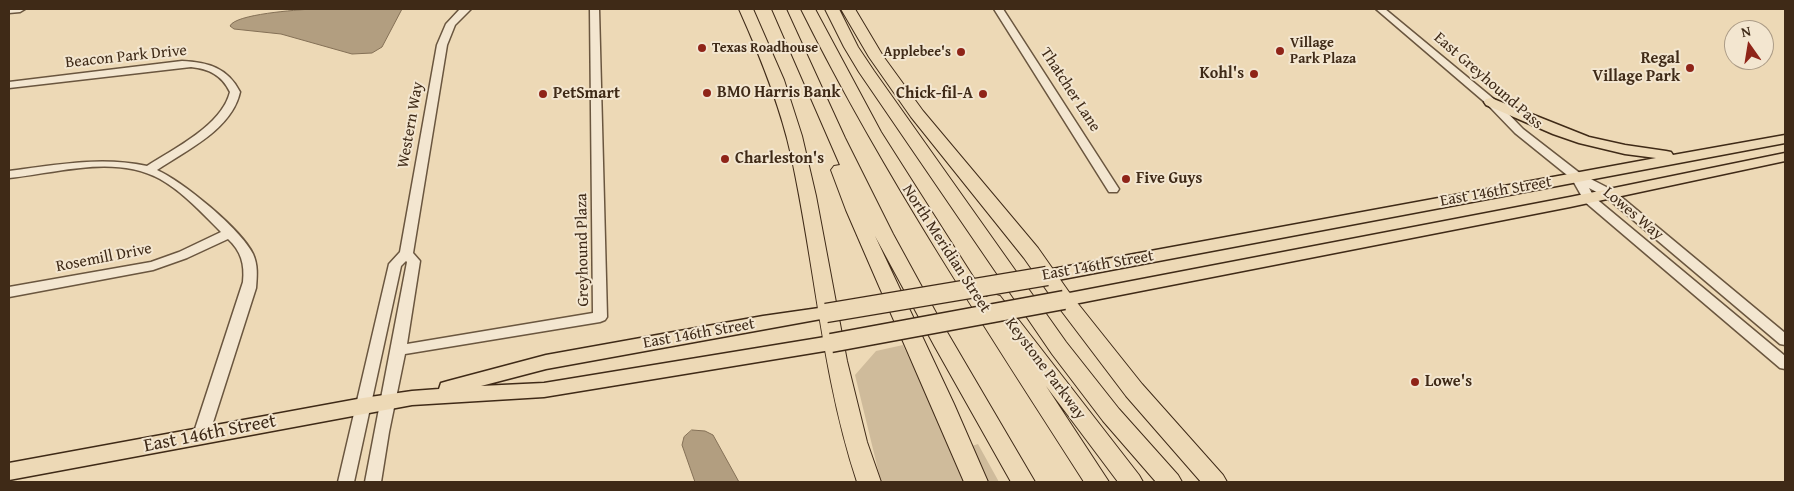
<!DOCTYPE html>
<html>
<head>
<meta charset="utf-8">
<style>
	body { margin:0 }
	#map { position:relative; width:1794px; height:491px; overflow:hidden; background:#edd9b6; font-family:"Gentium Book Plus",serif }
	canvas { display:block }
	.frame { position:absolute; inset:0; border:10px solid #3f2a17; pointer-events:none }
	.north { position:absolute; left:1724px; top:20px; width:50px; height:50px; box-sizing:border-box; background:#f3e6d0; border:1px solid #ab9b86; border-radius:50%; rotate:347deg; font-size:14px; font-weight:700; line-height:20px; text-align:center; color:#3f2a17 }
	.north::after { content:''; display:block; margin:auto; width:18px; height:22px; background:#8f2418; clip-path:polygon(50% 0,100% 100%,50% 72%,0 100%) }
</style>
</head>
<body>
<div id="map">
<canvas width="1794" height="491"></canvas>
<div class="frame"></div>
<div class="north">N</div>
</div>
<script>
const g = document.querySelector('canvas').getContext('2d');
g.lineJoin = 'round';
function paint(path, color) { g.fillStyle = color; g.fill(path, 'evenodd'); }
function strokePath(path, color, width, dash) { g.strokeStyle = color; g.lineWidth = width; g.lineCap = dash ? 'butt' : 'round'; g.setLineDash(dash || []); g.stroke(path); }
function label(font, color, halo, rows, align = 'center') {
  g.font = font + ' "Gentium Book Plus",serif'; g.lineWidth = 4; g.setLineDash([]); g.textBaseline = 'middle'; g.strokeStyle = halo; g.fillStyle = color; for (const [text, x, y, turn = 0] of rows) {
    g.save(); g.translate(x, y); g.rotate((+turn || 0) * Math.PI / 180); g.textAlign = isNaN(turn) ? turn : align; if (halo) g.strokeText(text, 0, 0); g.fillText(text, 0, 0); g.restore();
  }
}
paint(new Path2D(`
	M903,345L924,390L963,482H881L855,375L876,351Z
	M978,444L999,482H988L972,446Z`), '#cfbb9b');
const water = new Path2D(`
	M312,9H402L382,47L372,53L352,54L281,34L234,29L230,26C235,14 297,10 312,9Z
	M692,430L705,431L713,435L739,482H695L682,445L684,437Z`);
paint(water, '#b29e80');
strokePath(water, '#847056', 1);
const minor = new Path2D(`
	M9,9H25L20,12L9,13Z
	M460,9H471L455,25L447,45L413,253L420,261L407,344L593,313L590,9H599L607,317L605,320L600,322L405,354L389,432L381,482H365L407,262L406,261L401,266L354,482H338L389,264L400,252L437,45L446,24Z
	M994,9H1003L1119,189L1117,192H1109Z
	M1376,9H1385L1495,100L1523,129L1581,174L1614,191L1785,333V345L1780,344L1606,197L1589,188L1594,197L1785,356V369L1780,368L1585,202L1572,179L1515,133L1487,104Z
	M182,61C208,62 228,68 240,92C232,129 187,150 157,170C182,181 241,229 253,254C258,265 257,276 256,288L209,435L206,439L201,441L196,439L193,435L243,282C245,264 241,251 228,239L187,258L153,270L9,297V287L151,262L179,252L221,232C202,213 183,192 160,179C115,154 57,173 9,178V171C55,165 101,156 147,166C175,148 222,125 230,92C222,75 209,69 191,67L9,88V82Z`);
const major = new Path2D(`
	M1491,98L1589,137L1625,145L1666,151L1671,152L1673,155L1785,135V143L1047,282L1041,280L1039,276L1041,272L1047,270L1656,158L1625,154L1579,143L1553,134L1486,105L1484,102L1486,99Z
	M1785,153V161L1570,207L1064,306L1058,304L1055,300L1058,296L1064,294L1570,197Z
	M826,307L832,309L835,313L832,317L546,369L481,386L544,383L831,336L837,338L840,343L837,348L831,350L544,397L412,405L9,480V463L363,398L412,391L439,389L441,383L448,381L546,355L763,316Z`);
const highway = new Path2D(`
	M739,9H753L784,80L802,136L816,196L847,361L867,442L881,482H857C822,376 815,265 791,155C780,105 760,56 739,9Z
	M772,9H786L845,138L893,234L940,320L1035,482H1011L935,347L875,236L954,404L988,482H964L846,210L831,170L834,166L840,165Z
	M801,9H815L881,132L986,297L993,294L1000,296L1139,475L1143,482H1118L1046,386L1109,482H1084C985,327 883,174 801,9Z
	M825,9H839L858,47L874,71L1066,342L1119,409L1178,475L1182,482H1156L1103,421L1052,354L859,72L844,47Z
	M841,9H855L883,56L923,111L1038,248L1071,295L1142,384L1223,475L1227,482H1201L1126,396L1057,305L1024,258L911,117L869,57Z`);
strokePath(minor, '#6a563f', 3);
strokePath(major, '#3f2a17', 3);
strokePath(highway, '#3f2a17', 2);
paint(minor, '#f3e6d0');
paint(major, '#edd9b6');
paint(highway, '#edd9b6');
const majorBridge = new Path2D(`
	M826,313L1047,276
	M831,343L1064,300`);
strokePath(majorBridge, '#3f2a17', 21, []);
strokePath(majorBridge, '#edd9b6', 18);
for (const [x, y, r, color] of [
	[702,48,5,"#8f2418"],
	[1280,51,5,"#8f2418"],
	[961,52,5,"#8f2418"],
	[1690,68,5,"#8f2418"],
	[1254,74,5,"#8f2418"],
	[707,93,5,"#8f2418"],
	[543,94,5,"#8f2418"],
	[983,94,5,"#8f2418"],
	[725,159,5,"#8f2418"],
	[1126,179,5,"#8f2418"],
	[1415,382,5,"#8f2418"]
]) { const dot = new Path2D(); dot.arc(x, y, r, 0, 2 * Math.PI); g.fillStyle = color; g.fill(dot); strokePath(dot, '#f3e6d0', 2); }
label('bold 14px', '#3f2a17', '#f3e6d0', [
	["Village",1290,43],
	["Park Plaza",1290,59],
	["Texas Roadhouse",712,48],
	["Applebee's",951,52,"right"]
], 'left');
label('16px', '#3f2a17', '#f3e6d0', [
	["Beacon Park Drive",126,57,-6],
	["East Greyhound Pass",1488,81,41],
	["Thatcher Lane",1070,90,57],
	["Western Way",411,125,-80],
	["East 146th Street",1496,192,-10],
	["Lowes Way",1633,214,40],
	["North Meridian Street",946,249,57],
	["Greyhound Plaza",583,250,-91],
	["Rosemill Drive",104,258,-11],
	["East 146th Street",1098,266,-10],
	["East 146th Street",699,334,-10],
	["Keystone Parkway",1045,369,53]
]);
label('bold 16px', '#3f2a17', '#f3e6d0', [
	["Regal",1680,59,"right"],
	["Village Park",1680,77,"right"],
	["Kohl's",1244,74,"right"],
	["BMO Harris Bank",717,93],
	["PetSmart",553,94],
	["Chick-fil-A",973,94,"right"],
	["Charleston's",735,159],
	["Five Guys",1136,179],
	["Lowe's",1425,382]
], 'left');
label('19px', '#3f2a17', '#f3e6d0', [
	["East 146th Street",210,434,-11]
]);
</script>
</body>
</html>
